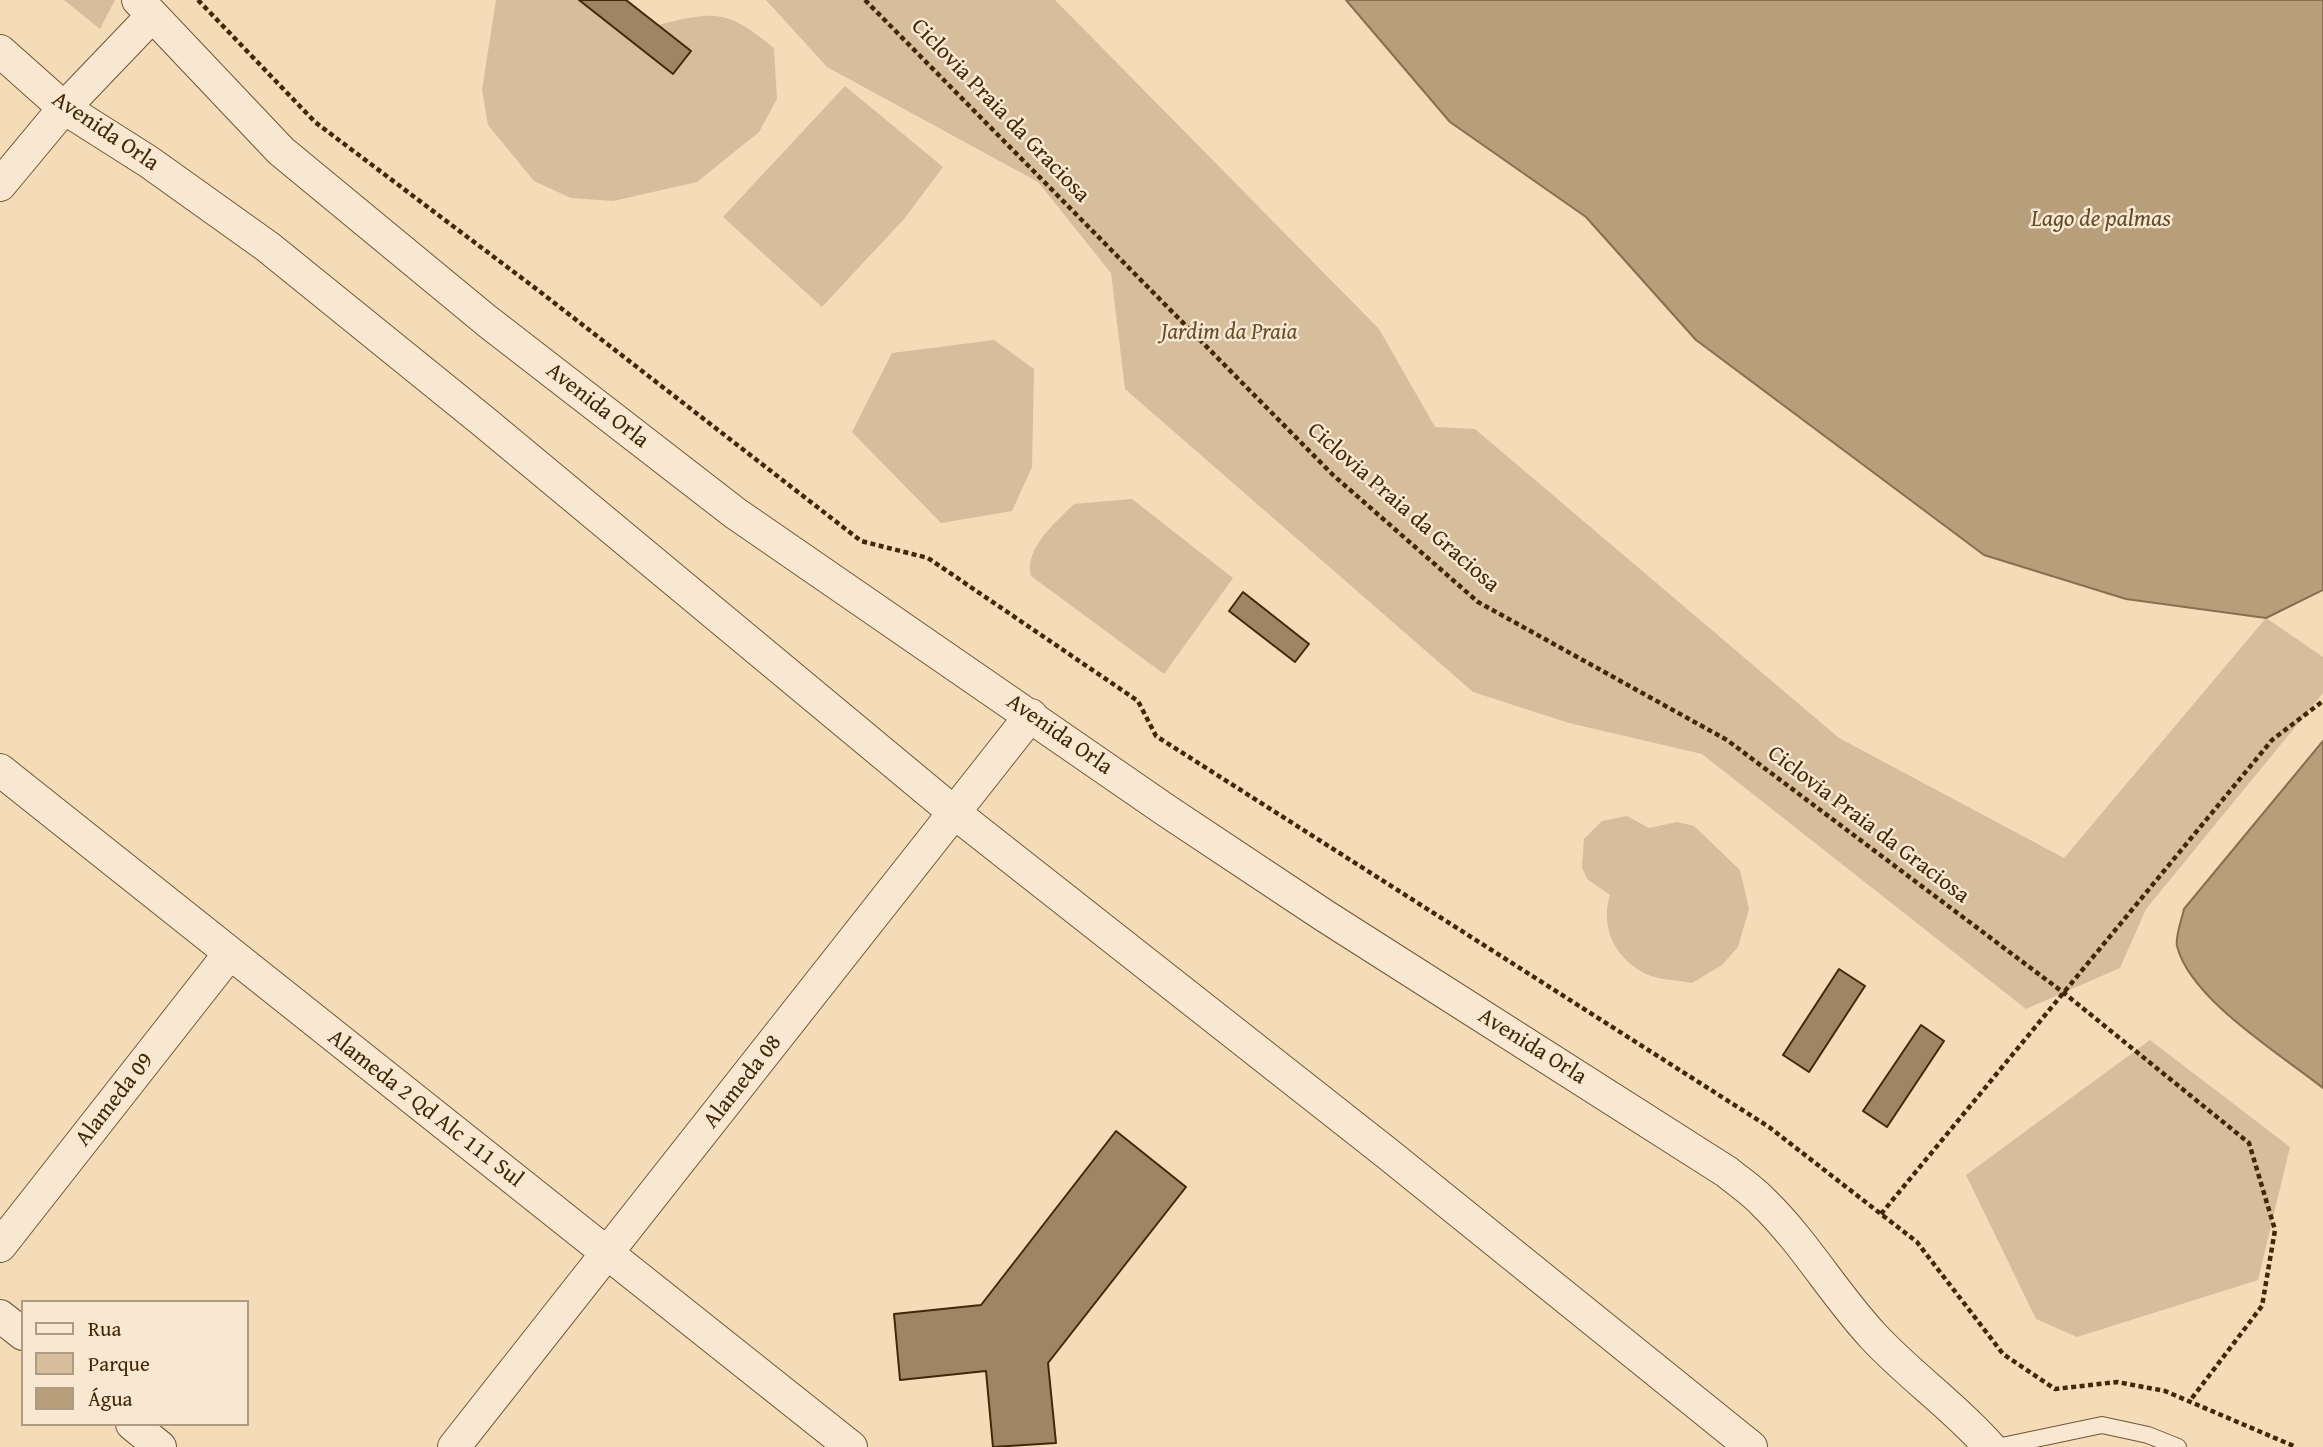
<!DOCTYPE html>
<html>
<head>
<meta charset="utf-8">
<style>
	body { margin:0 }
	#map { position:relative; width:2323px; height:1447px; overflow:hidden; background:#f4dcb9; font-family:"Gentium Book Plus",serif }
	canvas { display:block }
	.legend { position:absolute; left:21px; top:1300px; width:228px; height:126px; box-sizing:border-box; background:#f8e8d2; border:2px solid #af9b81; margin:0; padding:9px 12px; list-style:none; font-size:21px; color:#412807 }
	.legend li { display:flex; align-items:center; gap:14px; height:35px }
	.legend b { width:35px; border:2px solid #af9b81 }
</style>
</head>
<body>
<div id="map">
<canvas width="2323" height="1447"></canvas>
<ul class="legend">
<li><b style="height:9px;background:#f8e8d2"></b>Rua</li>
<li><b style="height:19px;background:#d6bd9b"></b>Parque</li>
<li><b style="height:19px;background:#b79f7c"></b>Água</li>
</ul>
</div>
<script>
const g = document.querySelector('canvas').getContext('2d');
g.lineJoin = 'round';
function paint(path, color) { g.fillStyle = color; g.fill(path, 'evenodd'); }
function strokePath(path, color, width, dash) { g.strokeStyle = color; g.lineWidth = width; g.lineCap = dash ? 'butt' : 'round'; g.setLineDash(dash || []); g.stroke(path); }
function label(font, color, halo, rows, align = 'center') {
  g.font = font + ' "Gentium Book Plus",serif'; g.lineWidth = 5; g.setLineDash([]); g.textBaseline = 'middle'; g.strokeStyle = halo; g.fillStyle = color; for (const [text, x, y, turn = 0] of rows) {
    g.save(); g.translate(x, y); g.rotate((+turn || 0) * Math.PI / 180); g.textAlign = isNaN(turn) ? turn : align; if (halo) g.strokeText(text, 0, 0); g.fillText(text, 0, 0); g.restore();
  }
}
paint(new Path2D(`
	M64,0H115L100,29Z
	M496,0H579L673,74L691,51L658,25C716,10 728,10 774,48L777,99L759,132L697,182L613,201L571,198L534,181L488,125L482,90Z
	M766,0H1055L1379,329L1435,427L1475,429L1839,738L2064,858L2266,618L2323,657V693L2146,909L2120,968L2026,1009L1702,754L1569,723L1473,692L1125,389L1111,273L1038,182L827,67Z
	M845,86L943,167L904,219L822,307L723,217Z
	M994,340L1034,369L1032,467L1012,511L941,523L852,432L892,353Z
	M1132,499L1233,578L1164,674L1031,576C1024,548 1056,522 1074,504Z
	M1627,816L1649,828L1677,822L1694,826L1740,870L1749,909L1738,947L1722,965L1692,983C1678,980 1656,980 1644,973C1614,957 1600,926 1610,895L1587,879L1582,867L1584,839L1602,821Z
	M2150,1040L2290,1147L2258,1280L2077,1337L2036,1319L1966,1175Z`), '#d6bd9b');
const water = new Path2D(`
	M1346,0H2323V590L2266,618L2126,599L1984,555L1696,340L1586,217L1450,122Z
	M2323,741V1088C2280,1054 2190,999 2177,946C2175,936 2182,919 2184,909Z`);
paint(water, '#b79f7c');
strokePath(water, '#886f4d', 2);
const building = new Path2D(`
	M579,0H626L691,51L673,74Z
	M1243,592L1309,644L1295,662L1229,611Z
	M1839,969L1865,986L1809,1072L1783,1055Z
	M1921,1025L1944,1041L1887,1127L1863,1111Z
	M1116,1131L1186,1187L1048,1363L1056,1443L993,1447L986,1371L900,1380L894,1314L981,1305Z`);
paint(building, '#9e8664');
strokePath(building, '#412807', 2);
const service = new Path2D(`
	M1997,1447L2102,1425L2148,1435L2178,1447`);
const minor = new Path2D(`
	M138,0L281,151L487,321L735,513L1167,811L1325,916L1727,1172C1739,1182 1753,1191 1764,1203C1805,1243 1834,1294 1873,1336C1910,1376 1954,1406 1990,1447
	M0,51L64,108L149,162L268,247L483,421L956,814L1388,1154L1751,1447
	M0,185L64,108L152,16
	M0,770L851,1447
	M0,1246L230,953
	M0,1316L23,1334
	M132,1424L160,1447
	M454,1447L1031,715`);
strokePath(service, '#6e5534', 18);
strokePath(minor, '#6e5534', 34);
strokePath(new Path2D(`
	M198,0L315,122L539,291L861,541L928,558L1138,701L1156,736L1769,1127L1917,1242L2003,1354L2055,1389L2117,1382L2165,1391L2296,1447
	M865,0L1333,475L1478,602L1727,740L2064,993L2249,1143L2275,1230L2262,1306L2189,1402
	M1881,1214L2272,740L2323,701`), '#412807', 4.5, [5, 3.5]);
strokePath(service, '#f8e8d2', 16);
strokePath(minor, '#f8e8d2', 32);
label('23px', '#412807', '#f8e8d2', [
	["Ciclovia Praia da Graciosa",1000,111,46],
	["Avenida Orla",105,132,34],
	["Avenida Orla",597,406,38],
	["Ciclovia Praia da Graciosa",1403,508,41],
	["Avenida Orla",1059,735,35],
	["Ciclovia Praia da Graciosa",1868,825,37],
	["Avenida Orla",1532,1047,32],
	["Alameda 08",743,1082,-52],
	["Alameda 09",115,1100,-52],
	["Alameda 2 Qd Alc 111 Sul",425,1109,38]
]);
label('italic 23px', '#664d2c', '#f8e8d2', [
	["Jardim da Praia",1229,333]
]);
label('italic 24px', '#644c2a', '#f8e8d2', [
	["Lago de palmas",2101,220]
]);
</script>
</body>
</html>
